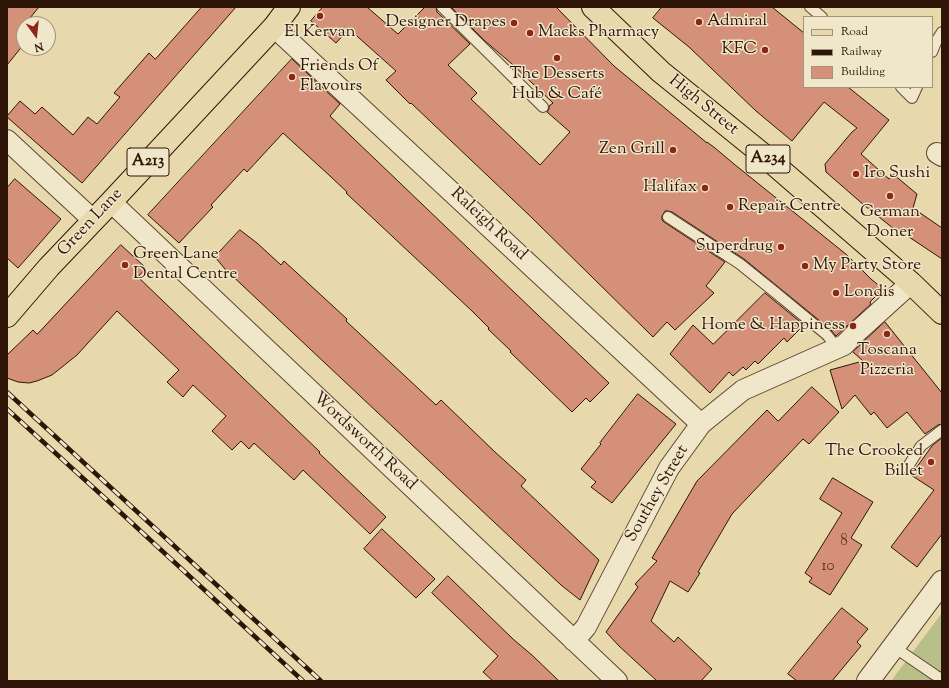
<!DOCTYPE html>
<html>
<head>
<meta charset="utf-8">
<style>
	body { margin:0 }
	#map { position:relative; width:949px; height:688px; overflow:hidden; background:#e8d9ac; font-family:"Sorts Mill Goudy",serif }
	canvas { display:block }
	.frame { position:absolute; inset:0; border:8px solid #2f1508; pointer-events:none }
	.legend { position:absolute; left:803px; top:16px; width:130px; height:72px; box-sizing:border-box; background:#f0e6c9; border:1px solid #a3927c; margin:0; padding:5px 7px; list-style:none; font-size:12px; color:#2f1508 }
	.legend li { display:flex; align-items:center; gap:8px; height:20px }
	.legend b { width:20px; border:1px solid #a3927c }
	.north { position:absolute; left:16px; top:16px; width:40px; height:40px; box-sizing:border-box; background:#f0e6c9; border:1px solid #a3927c; border-radius:50%; rotate:165deg; font-size:11px; font-weight:700; line-height:16px; text-align:center; color:#2f1508 }
	.north::after { content:''; display:block; margin:auto; width:14px; height:18px; background:#8f2418; clip-path:polygon(50% 0,100% 100%,50% 72%,0 100%) }
</style>
</head>
<body>
<div id="map">
<canvas width="949" height="688"></canvas>
<div class="frame"></div>
<ul class="legend">
<li><b style="height:5px;background:#e8d9ac"></b>Road</li>
<li><b style="height:5px;background:#2f1508"></b>Railway</li>
<li><b style="height:11px;background:#d49078"></b>Building</li>
</ul>
<div class="north">N</div>
</div>
<script>
const g = document.querySelector('canvas').getContext('2d');
g.lineJoin = 'round';
function paint(path, color) { g.fillStyle = color; g.fill(path, 'evenodd'); }
function strokePath(path, color, width, dash) { g.strokeStyle = color; g.lineWidth = width; g.lineCap = dash ? 'butt' : 'round'; g.setLineDash(dash || []); g.stroke(path); }
function label(font, color, halo, rows, align = 'center') {
  g.font = font + ' "Sorts Mill Goudy",serif'; g.lineWidth = 3; g.setLineDash([]); g.textBaseline = 'middle'; g.strokeStyle = halo; g.fillStyle = color; for (const [text, x, y, turn = 0] of rows) {
    g.save(); g.translate(x, y); g.rotate((+turn || 0) * Math.PI / 180); g.textAlign = isNaN(turn) ? turn : align; if (halo) g.strokeText(text, 0, 0); g.fillText(text, 0, 0); g.restore();
  }
}
paint(new Path2D(`
	M942,613V681H891Z`), '#b8bf88');
const building = new Path2D(`
	M7,7H39L25,24H24V44L7,65Z
	M202,7H236L82,183L7,117V116L20,101L35,114L42,107L73,135L88,117L97,124L120,97L114,93L149,53L155,59Z
	M323,7H367L398,34L425,7H436L437,12L470,44L448,65L477,93L471,99L540,165L570,132L547,112L549,109V106L553,103L512,64L485,41L451,7H556L614,66L707,143V142L715,148L734,164L847,255L871,279L883,289L870,302L871,304L836,336L831,330L744,259L672,212L668,211H665L662,216V220L664,222L725,262L706,286L714,293L675,330L667,322L653,337L529,215L411,103L410,104L386,80L396,71L349,29L336,43L311,21Z
	M662,7H772L804,33V87H848L889,120L861,154L889,179L893,174L917,194L913,208L942,228V259L903,233V236L865,206L826,172L825,164L852,132L857,128L824,102L792,141L756,111L689,47L653,18Z
	M292,59L340,104L330,116L609,383L590,402L586,398L572,412L510,352L511,351L488,329L489,328L472,311L346,193L347,192L330,176L283,133L247,172L244,169L211,205L213,207L179,243L148,215Z
	M15,179L61,219L18,268L7,258V188Z
	M240,230L257,243L281,265L284,261L347,319L346,321L436,405L441,400L495,452L526,480L521,486L599,560L580,600L561,585L225,269L215,257Z
	M121,245L146,268L138,277L320,452L319,453L386,517L370,534L303,470L294,480L254,443L249,449L241,441L232,450L212,431L226,416L193,385L183,397L167,382L179,370L117,311L77,355L52,375L37,381L29,383L18,382L7,378V355L33,330L37,334Z
	M765,293L804,325L787,342L784,338L758,364L755,361L746,370L743,367L733,376L729,372L710,393L670,354L693,325L713,344Z
	M885,322L942,393V424L938,425L925,434L907,412L887,428L874,412L871,415L855,395L842,409L830,370L863,361L853,352Z
	M812,387L839,412L809,444L803,439L732,514L698,572L700,573L688,592L670,581L651,621L674,642L678,637L712,669L701,681H657L619,646L606,632L638,587L635,584L657,561L652,558L697,481L767,410L778,421Z
	M638,394L676,424L612,503L591,487L596,482L581,469L601,444L600,443Z
	M942,438V534L917,567L891,547L934,490L911,475L932,446Z
	M833,478L873,502L851,538L862,545L830,595L809,582L812,578L805,573L842,513L820,499Z
	M382,529L435,579L416,598L364,549Z
	M448,576L513,639L533,656L559,681H493L483,672L498,656L432,593Z
	M842,608L868,629L857,642L861,646L832,681H797L788,674Z`);
paint(building, '#d49078');
strokePath(building, '#2f1508', 1);
const service = new Path2D(`
	M442,7L543,107
	M810,7L822,17
	M932,52L937,40L942,32
	M901,87L912,98L917,87
	M668,217L740,264L776,293L827,335L837,348
	M907,468L921,446L942,430
	M894,647L935,675L942,679`);
const minor = new Path2D(`
	M274,27L701,424
	M7,140L93,220
	M937,153L942,156
	M111,202L617,681
	M574,641L586,627L669,468L701,424L743,390L844,345L858,331L911,283`);
const tertiary = new Path2D(`
	M868,681L942,582`);
const primary = new Path2D(`
	M593,7L661,72L761,153L911,283L942,313
	M7,316L49,267L111,202L274,27L289,7`);
strokePath(service, '#5d4631', 12);
strokePath(minor, '#5d4631', 22);
strokePath(tertiary, '#5d4631', 24);
strokePath(primary, '#2f1508', 24);
strokePath(service, '#f0e6c9', 10);
strokePath(minor, '#f0e6c9', 20);
strokePath(tertiary, '#f0e6c9', 22);
strokePath(primary, '#e8d9ac', 22);
const rail = new Path2D(`
	M7,392L321,681
	M7,409L107,500L303,681`);
strokePath(rail, '#2f1508', 4.5);
strokePath(rail, '#f0e6c9', 3, [9]);
for (const [x, y, r, color] of [
	[320,16,4,"#8f2418"],
	[699,22,4,"#8f2418"],
	[514,23,4,"#8f2418"],
	[530,33,4,"#8f2418"],
	[765,50,4,"#8f2418"],
	[557,58,4,"#8f2418"],
	[292,77,4,"#8f2418"],
	[673,150,4,"#8f2418"],
	[856,174,4,"#8f2418"],
	[705,188,4,"#8f2418"],
	[890,196,4,"#8f2418"],
	[730,207,4,"#8f2418"],
	[781,247,4,"#8f2418"],
	[125,265,4,"#8f2418"],
	[805,266,4,"#8f2418"],
	[836,293,4,"#8f2418"],
	[853,326,4,"#8f2418"],
	[887,334,4,"#8f2418"],
	[931,462,4,"#8f2418"]
]) { const dot = new Path2D(); dot.arc(x, y, r, 0, 2 * Math.PI); g.fillStyle = color; g.fill(dot); strokePath(dot, '#f0e6c9', 1.5); }
label('15px', '#583424', null, [
	["8",844,542],
	["10",828,567]
]);
for (const [x, y, w] of [
	[768,159,44],
	[148,162,42]
]) { const box = new Path2D(); box.roundRect(x - w / 2, y - 14, w, 28, 3); g.fillStyle = '#f0e6c9'; g.fill(box); strokePath(box, '#2f1508', 1); }
label('bold 16px', '#2f1508', null, [
	["A234",768,159],
	["A213",148,162]
]);
label('17px', '#2f1508', '#f0e6c9', [
	["Admiral",707,22],
	["Designer Drapes",506,23,"right"],
	["El Kervan",320,33,"center"],
	["Macks Pharmacy",538,33],
	["KFC",757,50,"right"],
	["Friends Of",300,67],
	["Flavours",300,87],
	["The Desserts",557,75,"center"],
	["Hub & Café",557,95,"center"],
	["Zen Grill",665,150,"right"],
	["Iro Sushi",864,174],
	["Halifax",697,188,"right"],
	["Repair Centre",738,207],
	["German",890,213,"center"],
	["Doner",890,233,"center"],
	["Superdrug",773,247,"right"],
	["Green Lane",133,255],
	["Dental Centre",133,275],
	["My Party Store",813,266],
	["Londis",844,293],
	["Home & Happiness",845,326,"right"],
	["Toscana",887,351,"center"],
	["Pizzeria",887,371,"center"],
	["The Crooked",923,452,"right"],
	["Billet",923,472,"right"]
], 'left');
label('17px', '#2f1508', '#f0e6c9', [
	["High Street",703,106,39],
	["Green Lane",91,223,-47],
	["Raleigh Road",488,225,43],
	["Wordsworth Road",364,442,43],
	["Southey Street",658,494,-60]
]);
</script>
</body>
</html>
